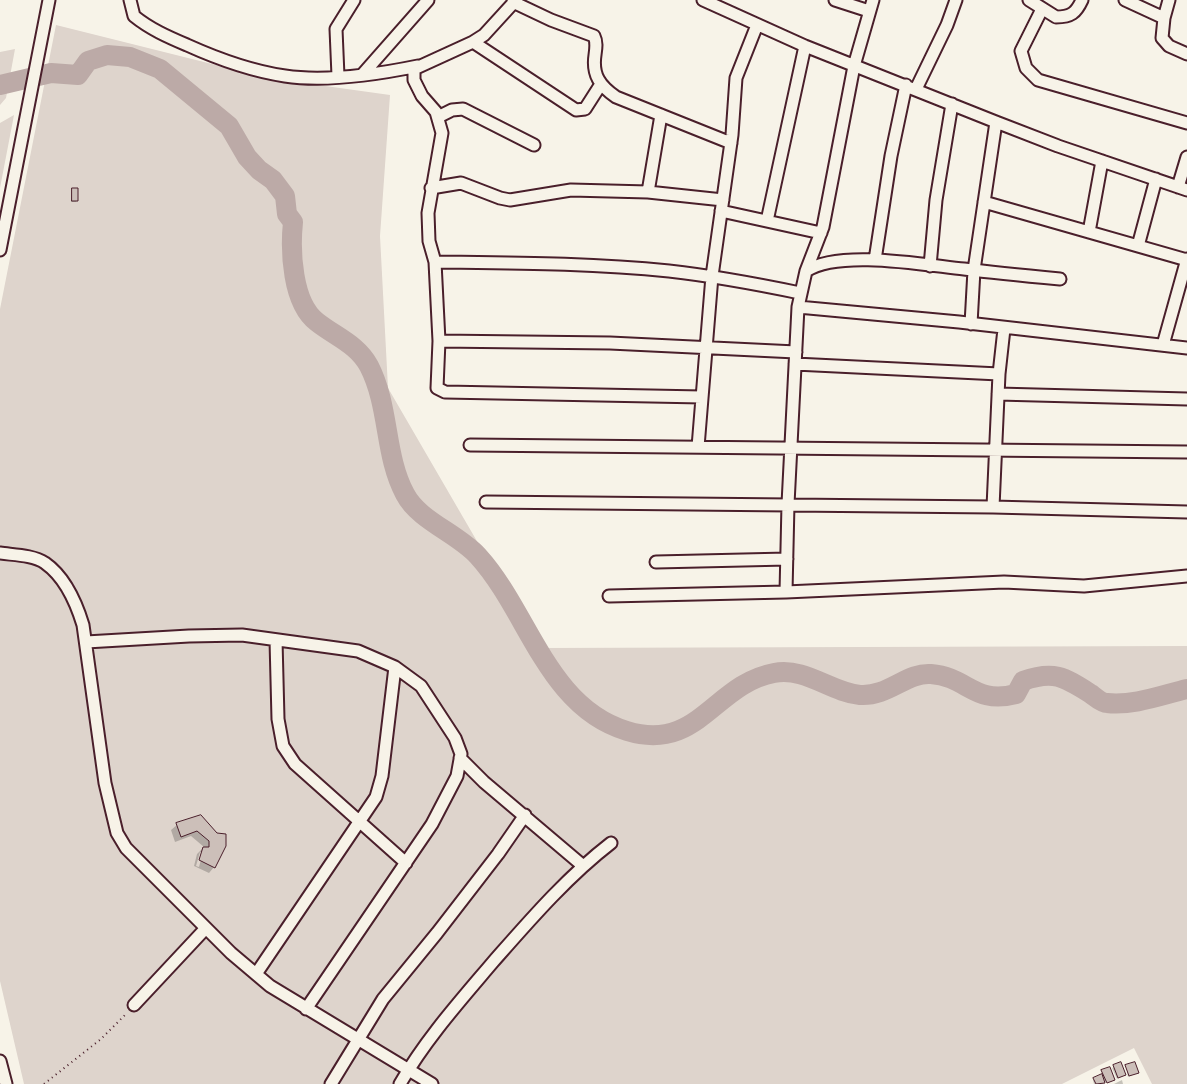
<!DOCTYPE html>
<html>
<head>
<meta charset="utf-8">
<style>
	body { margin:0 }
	canvas { display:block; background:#f7f3e8 }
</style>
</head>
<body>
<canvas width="1187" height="1084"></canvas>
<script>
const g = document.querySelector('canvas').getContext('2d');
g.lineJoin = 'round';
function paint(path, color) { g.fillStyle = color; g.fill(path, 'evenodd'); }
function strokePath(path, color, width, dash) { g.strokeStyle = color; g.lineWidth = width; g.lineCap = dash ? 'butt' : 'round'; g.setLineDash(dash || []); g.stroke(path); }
paint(new Path2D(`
	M56,25L268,78L390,95L380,236L388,388L539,648L1187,646V1084H1152L1134,1048L1062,1084H24L0,981V309Z
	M15,49L6,98L0,105V52Z
	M14,115L0,188V123Z`), '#ded4cc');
paint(new Path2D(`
	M72,190L77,200L76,202H71Z
	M177,825L216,834L214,867L209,873L194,866L197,854L204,847L191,836L175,842L171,830ZM200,852H203L199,867L196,866Z
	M1120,1064L1125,1075L1117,1079L1112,1068Z
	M1126,1066L1137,1073L1128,1077Z
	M1102,1071L1112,1081L1094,1084L1093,1080L1102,1075Z
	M1122,1080L1123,1084H1114Z`), '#0003');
strokePath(new Path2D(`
	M0,85L51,73L78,75L88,61L107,55L130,57L160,69L229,126L247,157L259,170L273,180L285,196L287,214L293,222C290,251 292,303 317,322C336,337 357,344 369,366C390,407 384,455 405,494C419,521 457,533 478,556C529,612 547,707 627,731C698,753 714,684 774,673C806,667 830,692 860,695C888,697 907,672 931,674C968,677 974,705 1016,694L1023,681C1054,670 1064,677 1091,694C1095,697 1102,703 1107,703C1133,706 1162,695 1187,689`), '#bcaaa7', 20);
const building = new Path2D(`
	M72,188H78V201H72Z
	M201,815L217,833L226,834V846L215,868L199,860L203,847H209V841L197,831L181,837L176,823Z
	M1121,1062L1126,1075L1118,1078L1113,1065Z
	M1135,1062L1139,1073L1129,1076L1125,1065Z
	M1110,1067L1115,1080L1107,1083L1101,1070Z
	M1102,1074L1105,1083L1096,1084L1093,1078Z`);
paint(building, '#ccbfb9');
strokePath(building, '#4a1f2b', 1);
const minor = new Path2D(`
	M130,0L134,16C150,29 168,37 187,45C218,59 251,71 285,76C324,82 379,74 418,66
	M516,0L484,35L473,42L414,69V80L422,96L436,112L442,133L428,213L429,241L435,262L439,341L437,388L445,392L702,397
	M703,0L805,46L996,122L1058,146L1187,190
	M835,0L869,11
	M1029,0L1056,17C1071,17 1076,13 1082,0
	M1125,0L1164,18
	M1169,0L1164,18L1162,38L1169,46L1187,54
	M513,2L551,20L594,36C597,42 596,48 595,55C592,75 600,86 616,97L731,143
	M1042,9L1021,51L1026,68L1038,80L1187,123
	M473,42L576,110L585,109L601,84
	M362,75L428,0
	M338,76L336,29L354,0
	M916,89L947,25L956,0
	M438,117L452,110L463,109L534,145
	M1178,187L1187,157
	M431,188L461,183L500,198L510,200L571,190L648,192L723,200
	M648,192L661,115
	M984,202L1187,260
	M721,211L821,233
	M767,221L805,46
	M1089,232L1102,161
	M1138,246L1156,179
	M0,250L49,0
	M875,260L891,156L906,85
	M435,262C513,263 591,263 669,271C713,276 757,284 800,293
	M930,266L936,200L952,104
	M806,271L823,227L854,66L873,0
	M798,307L959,322L1187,348
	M971,324L974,270L996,122
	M439,341L610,343L796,352
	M1163,345L1187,259
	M795,364L999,374
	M998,394L1187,399
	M470,445L1187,452
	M698,447L712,276L732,135L736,78L757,25
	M486,502L993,507L1187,512
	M993,507L999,374L1004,329
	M0,553C14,555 33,555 45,563C65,577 76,602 83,625L105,783L117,833L126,848L231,953L270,986L432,1084
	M656,562L787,559
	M786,592L788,504L798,307L806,271C839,249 925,265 964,269C996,273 1028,276 1060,279
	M609,596L786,592L1004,582L1084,586L1187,576
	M276,640L278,719L283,746L295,764L406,863
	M86,642L189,636L242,635L358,651L395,667L421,686L455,738L461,754L457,776L432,824L306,1009
	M460,758L484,782L582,865
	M256,974L376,797L382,776L395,667
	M134,1005L206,928
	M0,1061L6,1084
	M331,1084L383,999L437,933L498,854L525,815
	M400,1084C425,1040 460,1001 493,962C530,920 567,877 611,843`);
strokePath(minor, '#4a1f2b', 15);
strokePath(new Path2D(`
	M44,1084L101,1039L127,1013`), '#4a1f2b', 2, [1, 4]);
strokePath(minor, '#f7f3e8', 11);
</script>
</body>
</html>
